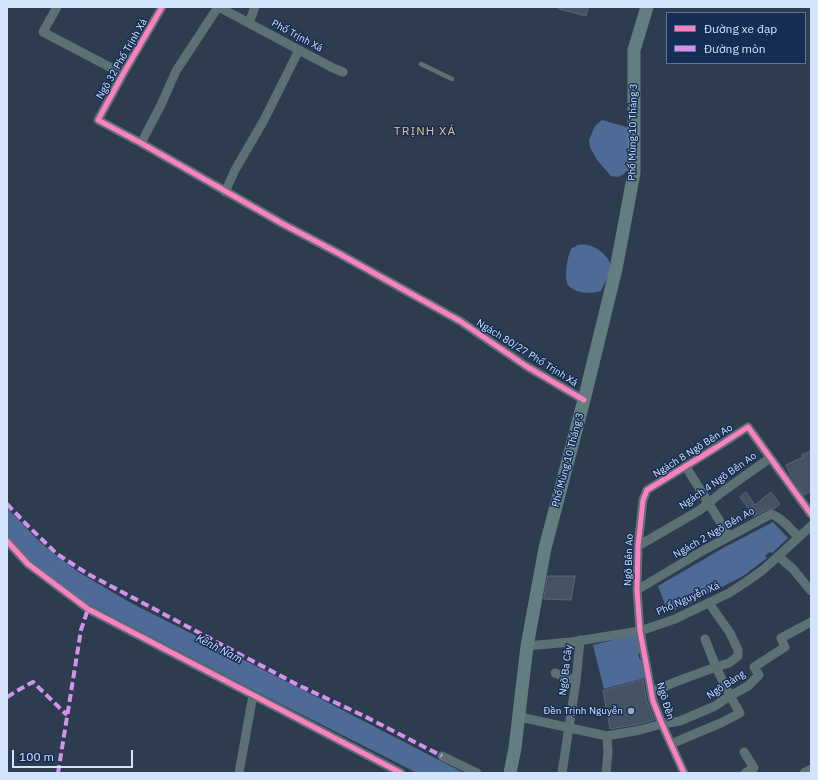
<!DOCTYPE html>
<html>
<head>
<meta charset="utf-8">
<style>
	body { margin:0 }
	#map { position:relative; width:818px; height:780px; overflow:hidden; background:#2e3c50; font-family:"IBM Plex Sans",sans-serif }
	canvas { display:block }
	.frame { position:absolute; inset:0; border:8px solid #d3e3fc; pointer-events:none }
	.legend { position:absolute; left:666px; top:12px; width:140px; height:52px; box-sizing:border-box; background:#152d54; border:1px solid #617697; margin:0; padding:5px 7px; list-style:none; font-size:12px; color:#d3e3fc }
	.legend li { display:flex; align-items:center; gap:8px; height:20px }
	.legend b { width:20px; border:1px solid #617697 }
	.scale { position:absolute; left:12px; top:750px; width:121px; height:18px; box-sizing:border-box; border:2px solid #d3e3fc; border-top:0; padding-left:5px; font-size:12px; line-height:14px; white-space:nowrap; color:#d3e3fc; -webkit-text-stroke:3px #152d54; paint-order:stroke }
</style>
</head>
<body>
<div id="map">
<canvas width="818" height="780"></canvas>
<div class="frame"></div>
<ul class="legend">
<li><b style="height:5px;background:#ff80c0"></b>Đường xe đạp</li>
<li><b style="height:5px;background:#d193ec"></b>Đường mòn</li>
</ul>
<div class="scale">100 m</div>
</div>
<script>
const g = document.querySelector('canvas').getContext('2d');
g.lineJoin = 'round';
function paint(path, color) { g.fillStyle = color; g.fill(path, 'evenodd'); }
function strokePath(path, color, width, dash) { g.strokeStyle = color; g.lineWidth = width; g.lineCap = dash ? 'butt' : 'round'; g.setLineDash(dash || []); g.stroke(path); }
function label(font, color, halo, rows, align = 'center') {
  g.font = font + ' "IBM Plex Sans",sans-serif'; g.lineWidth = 3; g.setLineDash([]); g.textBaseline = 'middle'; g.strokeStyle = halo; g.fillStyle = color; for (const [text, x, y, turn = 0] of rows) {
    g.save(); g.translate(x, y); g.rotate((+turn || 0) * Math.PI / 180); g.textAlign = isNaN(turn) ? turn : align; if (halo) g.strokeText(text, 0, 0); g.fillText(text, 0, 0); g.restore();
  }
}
paint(new Path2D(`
	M602,120L630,128L629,168L624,174L618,177L611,176L597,160L590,147L589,140L595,126Z
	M577,245C580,245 584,244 587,245C596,246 611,257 611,268C610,275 604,284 601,291C592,294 575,294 568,285C564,279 567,254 572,248C572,248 577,246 577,245Z
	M7,508L38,540L53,553L80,573L131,603L325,701L464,773H417L269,698L90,605L76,596L31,562L7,537Z
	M773,522L788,538L772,553L770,552L765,556L767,558L743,576L703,597L701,595L696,597L698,599L689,604L668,612L658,586L725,547Z
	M629,636H637L641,653L638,654L640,660H643L645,678L604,689L593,645Z`), '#4e6a97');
const building = new Path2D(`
	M559,7H588L586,16L559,9Z
	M811,451V491L804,495L791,476L786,465L803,457L802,455Z
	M746,492L755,505L771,492L780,504L774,509H768L754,516L740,497Z
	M548,576H575L571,600L544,599Z
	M643,680L647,702L654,720L639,724L610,729L603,691Z`);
paint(building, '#435364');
strokePath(building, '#576776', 1);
strokePath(new Path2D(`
	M421,64L452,79`), '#5d7175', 4.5);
strokePath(new Path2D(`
	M57,7L43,32L123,74
	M162,7L123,74L98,120L141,143L283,224L338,253L460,321L526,366L584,400
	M219,7L299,50L333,68L343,72
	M249,23L255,7
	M141,143L161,105L176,71L218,7
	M225,192L235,170L264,120L299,50
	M686,467L729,536
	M7,541L28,564L88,609L253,695L401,773
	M638,546L700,510L722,492L770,458
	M778,556L793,569L811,591
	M637,590L704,550L771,514C782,518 791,529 798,537
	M527,646L571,642L640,631L675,619L729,593L746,582L763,570L811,526
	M555,673L576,681
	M652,692L675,682L716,667L705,639
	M520,717L607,736L608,752L606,773
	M607,736L640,730L662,724L680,721L715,706L728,697L748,686L759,675L754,667L785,647L781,638L811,622
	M671,744L723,722L740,713L730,696L716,667L729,663L738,656V650L730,633L709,603
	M744,752L754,768L745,773
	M442,756L477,773
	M239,773L253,695
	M562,773L576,681L580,640
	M684,773L662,724L653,701L640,631L637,590L638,546L643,500L647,490L717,447L748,427L811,514
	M804,773L811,769`), '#5d7175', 9);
strokePath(new Path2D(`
	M510,773L515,748L527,646L545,548L584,400L616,269L634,173V50L647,7`), '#637d80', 13);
strokePath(new Path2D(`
	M7,504L26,524L57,554L88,574L298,685L364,716L442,756
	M7,697L27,685L33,682L67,715
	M58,773L81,630L88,609`), '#d193ec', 4, [8, 4]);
strokePath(new Path2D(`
	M162,7L123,74L98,120L141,143L283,224L338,253L460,321L526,366L584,400
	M7,541L28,564L88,609L253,695L401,773
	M684,773L662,724L653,701L640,631L637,590L638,546L643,500L647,490L717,447L748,427L811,514`), '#ff80c0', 5);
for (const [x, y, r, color] of [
	[631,711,4,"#99a9c0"]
]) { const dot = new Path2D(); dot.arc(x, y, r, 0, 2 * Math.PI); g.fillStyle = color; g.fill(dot); strokePath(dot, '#152d54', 1.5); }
label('10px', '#d3e3fc', '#152d54', [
	["Phố Trịnh Xá",297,36,28],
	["Ngõ 32 Phố Trịnh Xá",122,59,-60],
	["Phố Mùng 10 Tháng 3",633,132,-89],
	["Ngách 80/27 Phố Trịnh Xá",527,353,32],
	["Ngách 8 Ngõ Bên Ao",693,451,-32],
	["Phố Mùng 10 Tháng 3",568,460,-75],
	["Ngách 4 Ngõ Bên Ao",718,481,-35],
	["Ngách 2 Ngõ Bên Ao",714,533,-30],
	["Ngõ Bên Ao",629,560,-88],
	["Phố Nguyễn Xá",688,599,-24],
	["Ngõ Ba Cây",566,670,-83],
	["Ngõ Bàng",726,685,-33],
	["Ngõ Đền",665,701,73]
]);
label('10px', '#d3e3fc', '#152d54', [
	["Đền Trịnh Nguyễn",623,711]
], 'right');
label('italic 11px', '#cee1fe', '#152d54', [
	["Kênh Nam",219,649,27]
]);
g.letterSpacing = '1px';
label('12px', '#ebc17b', '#152d54', [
	["TRỊNH XÁ",425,132]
]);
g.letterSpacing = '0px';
</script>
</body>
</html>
